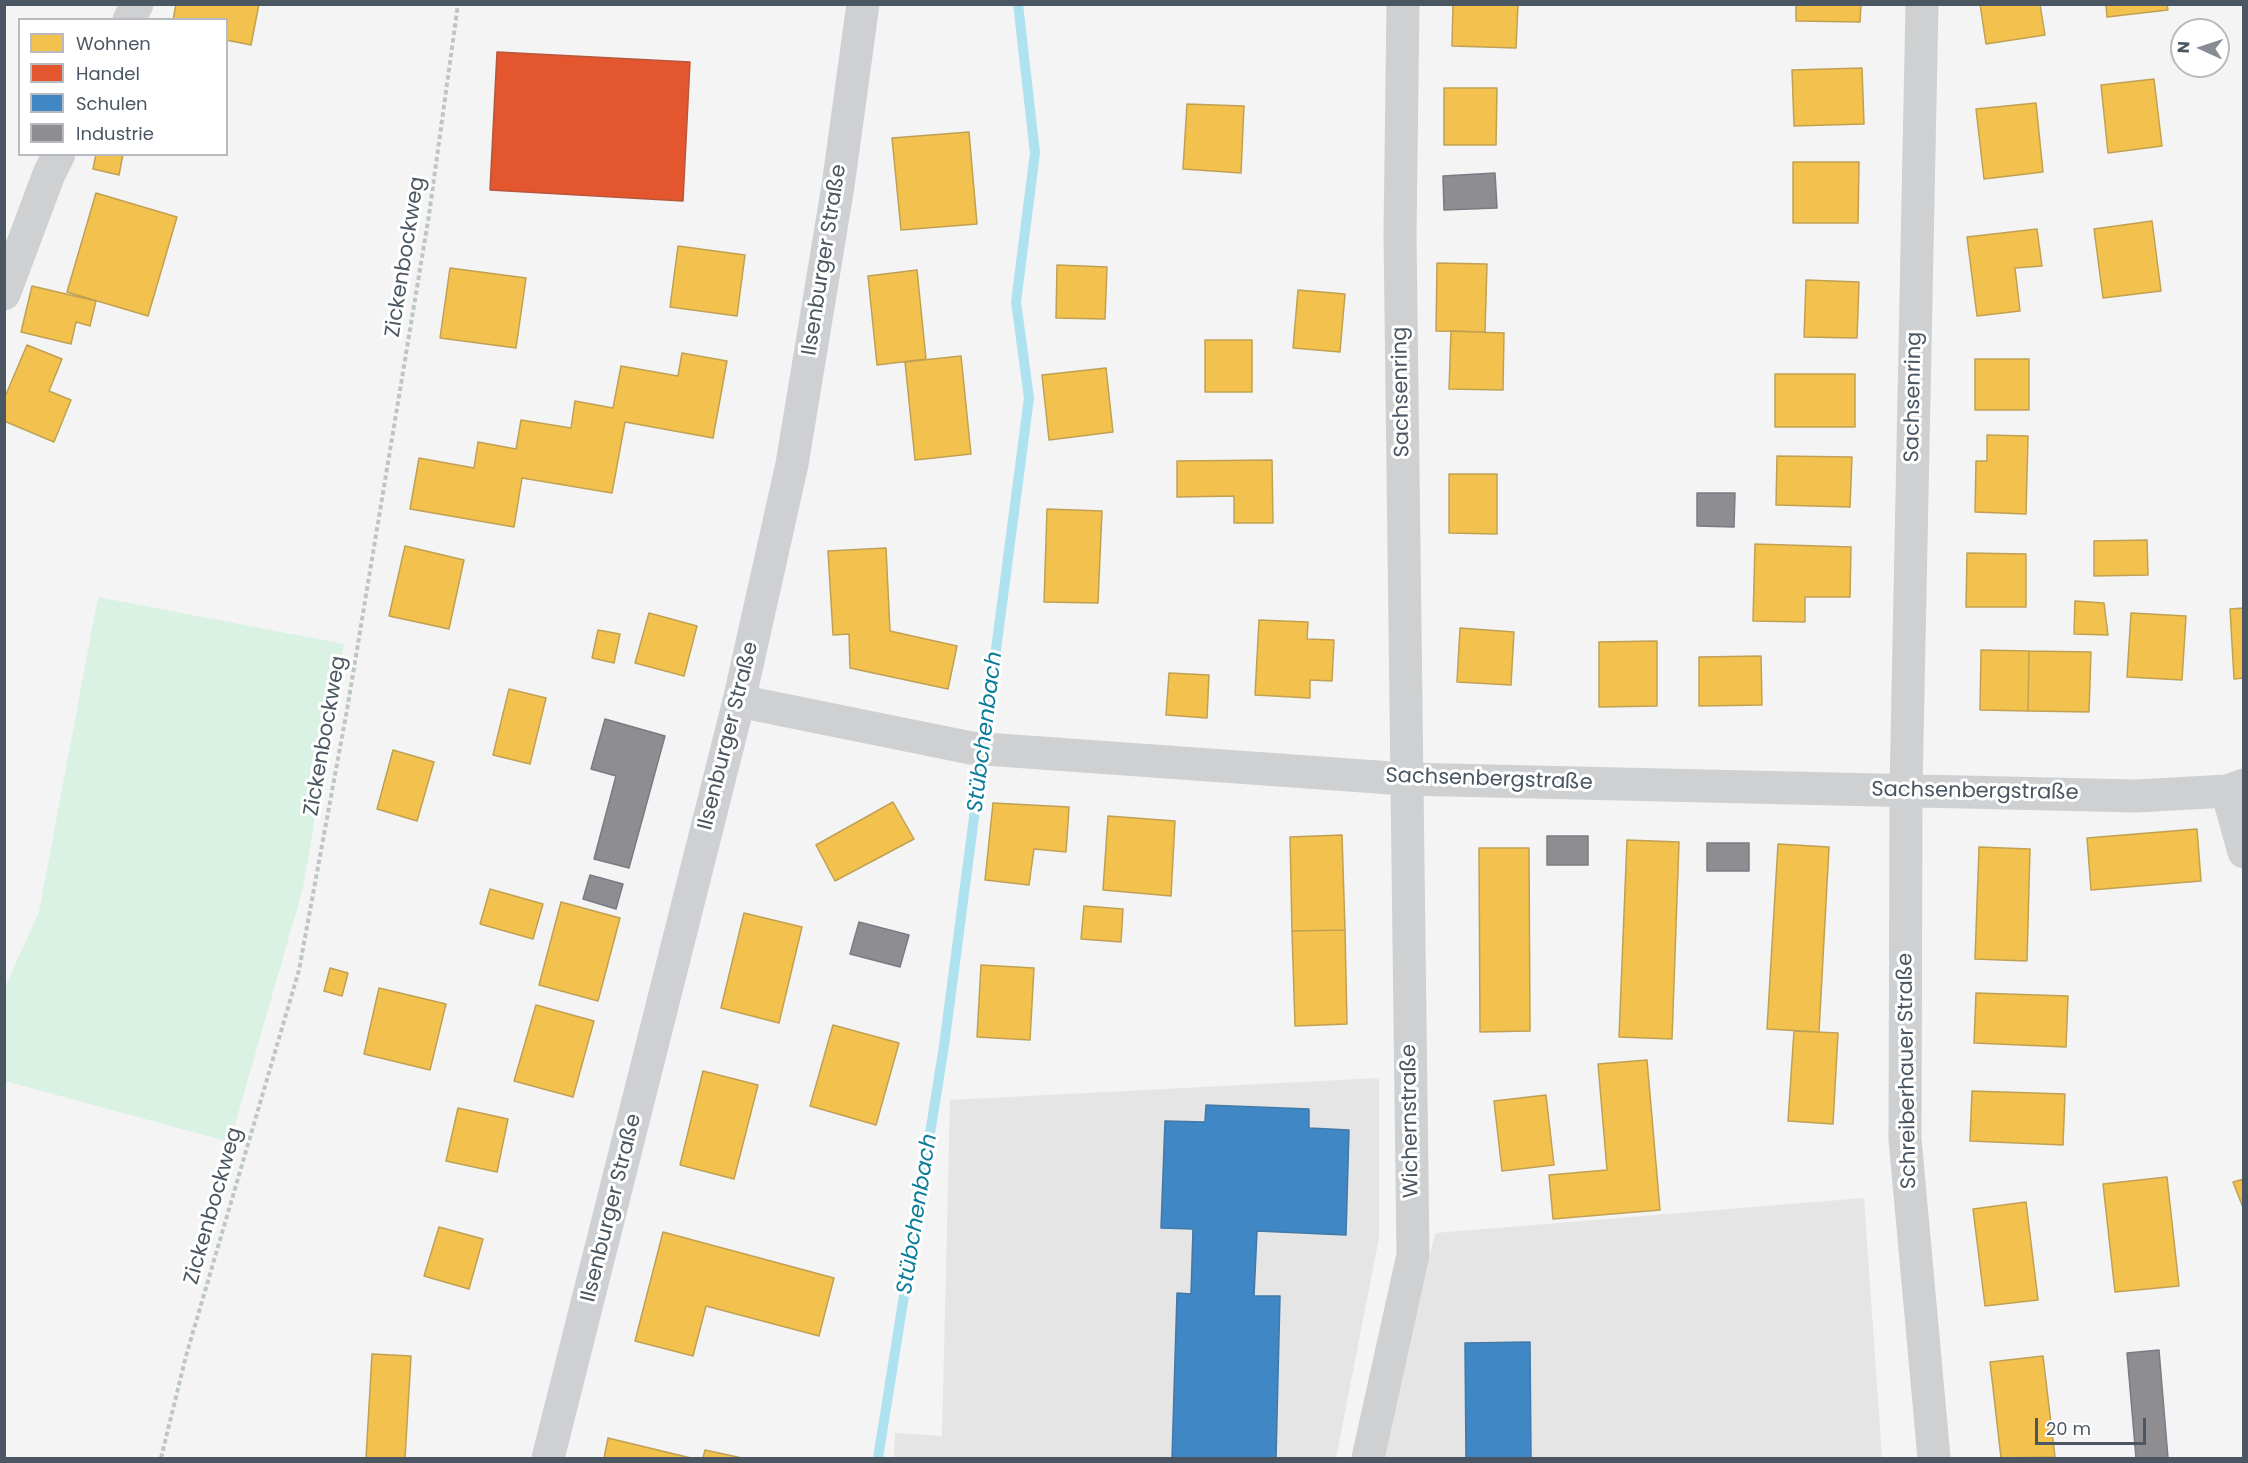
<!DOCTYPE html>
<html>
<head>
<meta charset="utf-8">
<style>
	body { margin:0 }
	#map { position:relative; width:2248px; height:1463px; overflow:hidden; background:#f4f4f4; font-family:Poppins,sans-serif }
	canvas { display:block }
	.frame { position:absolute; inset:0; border:6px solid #4a5661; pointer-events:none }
	.legend { position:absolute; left:18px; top:18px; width:210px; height:138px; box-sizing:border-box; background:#fff; border:2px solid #b7bbc0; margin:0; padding:8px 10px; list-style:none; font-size:18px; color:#4a5661 }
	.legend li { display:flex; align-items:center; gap:12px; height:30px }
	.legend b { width:30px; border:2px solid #b7bbc0 }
	.north { position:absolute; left:2170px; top:18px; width:60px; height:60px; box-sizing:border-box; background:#fff; border:2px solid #b7bbc0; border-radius:50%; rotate:273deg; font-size:16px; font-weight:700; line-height:24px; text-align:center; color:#4a5661 }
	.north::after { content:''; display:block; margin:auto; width:21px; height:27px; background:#868d94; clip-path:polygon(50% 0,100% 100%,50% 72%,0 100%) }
	.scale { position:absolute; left:2035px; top:1418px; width:111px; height:27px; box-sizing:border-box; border:3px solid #4a5661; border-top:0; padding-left:8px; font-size:18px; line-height:21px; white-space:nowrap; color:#4a5661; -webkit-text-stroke:4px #fff; paint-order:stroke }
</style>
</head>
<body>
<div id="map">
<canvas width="2248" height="1463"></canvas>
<div class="frame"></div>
<ul class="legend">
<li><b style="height:16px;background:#f2c14e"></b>Wohnen</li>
<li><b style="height:16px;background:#e4572e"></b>Handel</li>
<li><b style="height:16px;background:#3f88c5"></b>Schulen</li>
<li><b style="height:16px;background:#8d8d92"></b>Industrie</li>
</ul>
<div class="north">N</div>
<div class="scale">20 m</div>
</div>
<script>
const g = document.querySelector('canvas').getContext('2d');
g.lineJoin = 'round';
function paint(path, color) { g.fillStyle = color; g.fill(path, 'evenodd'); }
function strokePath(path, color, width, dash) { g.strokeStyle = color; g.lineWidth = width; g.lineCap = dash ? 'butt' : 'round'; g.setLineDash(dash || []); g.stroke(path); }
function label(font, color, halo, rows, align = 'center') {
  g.font = font + ' Poppins,sans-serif'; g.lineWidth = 6; g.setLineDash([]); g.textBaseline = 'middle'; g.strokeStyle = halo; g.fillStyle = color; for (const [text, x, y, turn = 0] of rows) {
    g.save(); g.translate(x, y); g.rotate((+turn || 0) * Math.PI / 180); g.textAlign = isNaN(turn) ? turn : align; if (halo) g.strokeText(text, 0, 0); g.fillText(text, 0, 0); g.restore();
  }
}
paint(new Path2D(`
	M1379,1078V1238L1336,1458H894L895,1433L942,1436L950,1100Z
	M1864,1198L1882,1458H1384L1435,1233Z`), '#e6e5e6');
paint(new Path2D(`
	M98,597L344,644L303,888L230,1142L5,1081V987L39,912Z`), '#d9f2e3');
const homes = new Path2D(`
	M176,4H259L251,45L226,40V20H173Z
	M1453,4H1518L1516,48L1452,46Z
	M1796,4H1861L1860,22L1796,21Z
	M1980,4H2040L2045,35L1986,44Z
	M2106,4H2167L2168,10L2107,17Z
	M1862,68L1864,124L1794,126L1792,70Z
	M2154,79L2162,146L2108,153L2101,85Z
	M1444,88H1497L1496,145H1444Z
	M2036,103L2043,172L1984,179L1976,109Z
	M1187,104L1244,106L1241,173L1183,169Z
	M969,132L977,224L901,230L892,138Z
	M96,154H123L119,175L93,169Z
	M1793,162H1859L1858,223H1793Z
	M96,193L177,217L148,316L67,292Z
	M2152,221L2161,291L2103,298L2094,229Z
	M2037,229L2042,266L2015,268L2020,311L1977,316L1967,237Z
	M678,246L745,255L737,316L670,307Z
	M1437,263L1487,264L1485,332L1436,331Z
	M1057,265L1107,267L1105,319L1056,318Z
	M450,268L526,278L516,348L440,338Z
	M917,270L926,359L877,365L868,276Z
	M1806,280L1859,282L1857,338L1804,337Z
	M32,286L96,301L90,326L76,322L71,344L21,332Z
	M1298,290L1345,294L1340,352L1293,348Z
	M1451,331L1504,333L1503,390L1449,389Z
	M1205,340H1252V392H1205Z
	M27,345L62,359L49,391L71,400L54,442L4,421V399Z
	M682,353L727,361L713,438L625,422L612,493L522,478L514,527L410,509L419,458L474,468L478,442L516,449L521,420L571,428L575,401L613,408L621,366L678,376Z
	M961,356L971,454L915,460L905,362Z
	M1975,359H2029V410H1975Z
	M1106,368L1113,432L1049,440L1042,375Z
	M1775,374H1855V427H1775Z
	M1987,435L2028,436L2026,514L1975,512L1976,461H1987Z
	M1777,456L1852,457L1850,507L1776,505Z
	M1272,460L1273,523H1234V496L1177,497V461Z
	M1449,474H1497V534L1449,533Z
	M1047,509L1102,511L1098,603L1044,602Z
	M2147,540L2148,575L2094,576V541Z
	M1755,544L1851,547L1850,597H1805V622L1753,621Z
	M405,546L464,560L449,629L389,616Z
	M886,548L890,631L957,646L948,689L850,668L849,634L833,635L828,551Z
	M1967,553L2026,554V607H1966Z
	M2075,601L2104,603L2108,635L2074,634Z
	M2244,608V678L2234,679L2230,609Z
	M649,613L697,626L684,676L635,663Z
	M2131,613L2186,616L2182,680L2127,677Z
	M1259,620L1308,622L1307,639L1334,640L1332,681L1310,680V698L1255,695Z
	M1460,628L1514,632L1511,685L1457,682Z
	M598,630L620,634L614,663L592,658Z
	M1657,641V706L1599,707V642Z
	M1981,650L2029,651L2028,711L1980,710Z
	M2029,651L2091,652L2089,712L2028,711Z
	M1761,656L1762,705L1699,706V657Z
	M1169,673L1209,675L1207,718L1166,715Z
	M509,689L546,698L530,764L493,755Z
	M393,750L434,762L417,821L377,809Z
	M893,802L914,839L835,881L816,845Z
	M993,803L1069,807L1066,852L1034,849L1029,885L985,880Z
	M1108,816L1175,821L1171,896L1103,890Z
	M2197,829L2201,881L2091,890L2087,838Z
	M1342,835L1345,930L1292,931L1290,837Z
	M1627,840L1679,842L1672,1039L1619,1037Z
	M1778,844L1829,847L1819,1032L1767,1029Z
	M1979,847L2030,849L2027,961L1975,959Z
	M1479,848H1529L1530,1031L1480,1032Z
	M490,889L543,904L533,939L480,924Z
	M561,902L620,918L598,1001L539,985Z
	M1084,906L1123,909L1121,942L1081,939Z
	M744,913L802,927L779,1023L721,1008Z
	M1345,930L1347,1024L1295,1026L1292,931Z
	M981,965L1034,968L1030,1040L977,1037Z
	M330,968L348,973L342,996L324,991Z
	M379,988L446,1004L430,1070L364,1054Z
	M1976,993L2068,996L2066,1047L1974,1043Z
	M536,1005L594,1021L573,1097L514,1081Z
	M833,1025L899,1043L876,1125L810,1106Z
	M1794,1031L1838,1033L1833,1124L1788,1121Z
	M1647,1060L1660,1210L1553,1219L1549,1175L1607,1170L1598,1064Z
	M703,1071L758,1085L734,1179L680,1165Z
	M1972,1091L2065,1094L2063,1145L1970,1141Z
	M1546,1095L1554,1165L1502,1171L1494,1101Z
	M458,1108L508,1119L497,1172L446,1161Z
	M2167,1177L2179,1286L2115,1292L2103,1184Z
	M2244,1179V1210L2233,1182Z
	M2026,1202L2038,1300L1985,1306L1973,1209Z
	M439,1227L483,1239L469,1289L424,1276Z
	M663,1232L834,1278L819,1336L706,1306L693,1356L635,1341Z
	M372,1354L411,1356L405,1458H366Z
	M2043,1356L2055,1457L2001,1458L1990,1362Z
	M608,1438L691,1458H604Z
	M705,1450L742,1458H703Z`);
paint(homes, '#f2c14e');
strokePath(homes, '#c0a154', 1.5);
const shops = new Path2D(`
	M497,52L690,62L683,201L490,190Z`);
paint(shops, '#e4572e');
strokePath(shops, '#b6573d', 1.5);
const schools = new Path2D(`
	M1206,1105L1309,1109V1128L1349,1130L1346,1235L1257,1231L1254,1296H1280L1276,1458H1172L1177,1293L1191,1294L1193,1229L1161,1228L1165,1121L1205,1122Z
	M1530,1342L1531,1458H1466L1465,1343Z`);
paint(schools, '#3f88c5');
strokePath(schools, '#4279a7', 1.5);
const industry = new Path2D(`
	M1495,173L1497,208L1444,210L1443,176Z
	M1697,493H1735L1734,527L1697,526Z
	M605,719L665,736L629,868L594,859L616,776L591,769Z
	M1547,836H1588V865H1547Z
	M1707,843H1749V871H1707Z
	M590,875L623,884L616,909L583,899Z
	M859,922L909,935L900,967L850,954Z
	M2159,1350L2168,1458H2136L2127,1353Z`);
paint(industry, '#8d8d92');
strokePath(industry, '#797c83', 1.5);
strokePath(new Path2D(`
	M878,1458L944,1046L1029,398L1016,302L1035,153L1018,4`), '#aee2f0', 10);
strokePath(new Path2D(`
	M161,1458L186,1356L299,970L347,710L429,215L458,4`), '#bcc7c4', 4, [4.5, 3]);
strokePath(new Path2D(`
	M1922,4L1906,790L1905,1139L1934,1458
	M129,20L137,4
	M4,294L49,174L59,154
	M739,701L971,748L1405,779L2136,796L2227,791L2244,785
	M2227,791L2244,852
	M1368,1458L1413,1255L1400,235L1403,4`), '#ced0d2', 33);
strokePath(new Path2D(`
	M548,1458L739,701L792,464L838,186L863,4`), '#ced0d4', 33);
label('21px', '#4a5661', '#fff', [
	["Zickenbockweg",406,257,-81],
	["Ilsenburger Straße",825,260,-81],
	["Sachsenring",1402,392,-91],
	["Sachsenring",1914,397,-89],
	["Zickenbockweg",326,736,-80],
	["Ilsenburger Straße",729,736,-76],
	["Sachsenbergstraße",1489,780,2],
	["Sachsenbergstraße",1975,792,1],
	["Schreiberhauer Straße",1908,1071,-91],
	["Wichernstraße",1411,1121,-91],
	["Zickenbockweg",214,1206,-74],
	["Ilsenburger Straße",612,1208,-76]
]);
label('italic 22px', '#0c7c9b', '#fff', [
	["Stübchenbach",986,732,-83],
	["Stübchenbach",918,1214,-81]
]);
</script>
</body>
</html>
